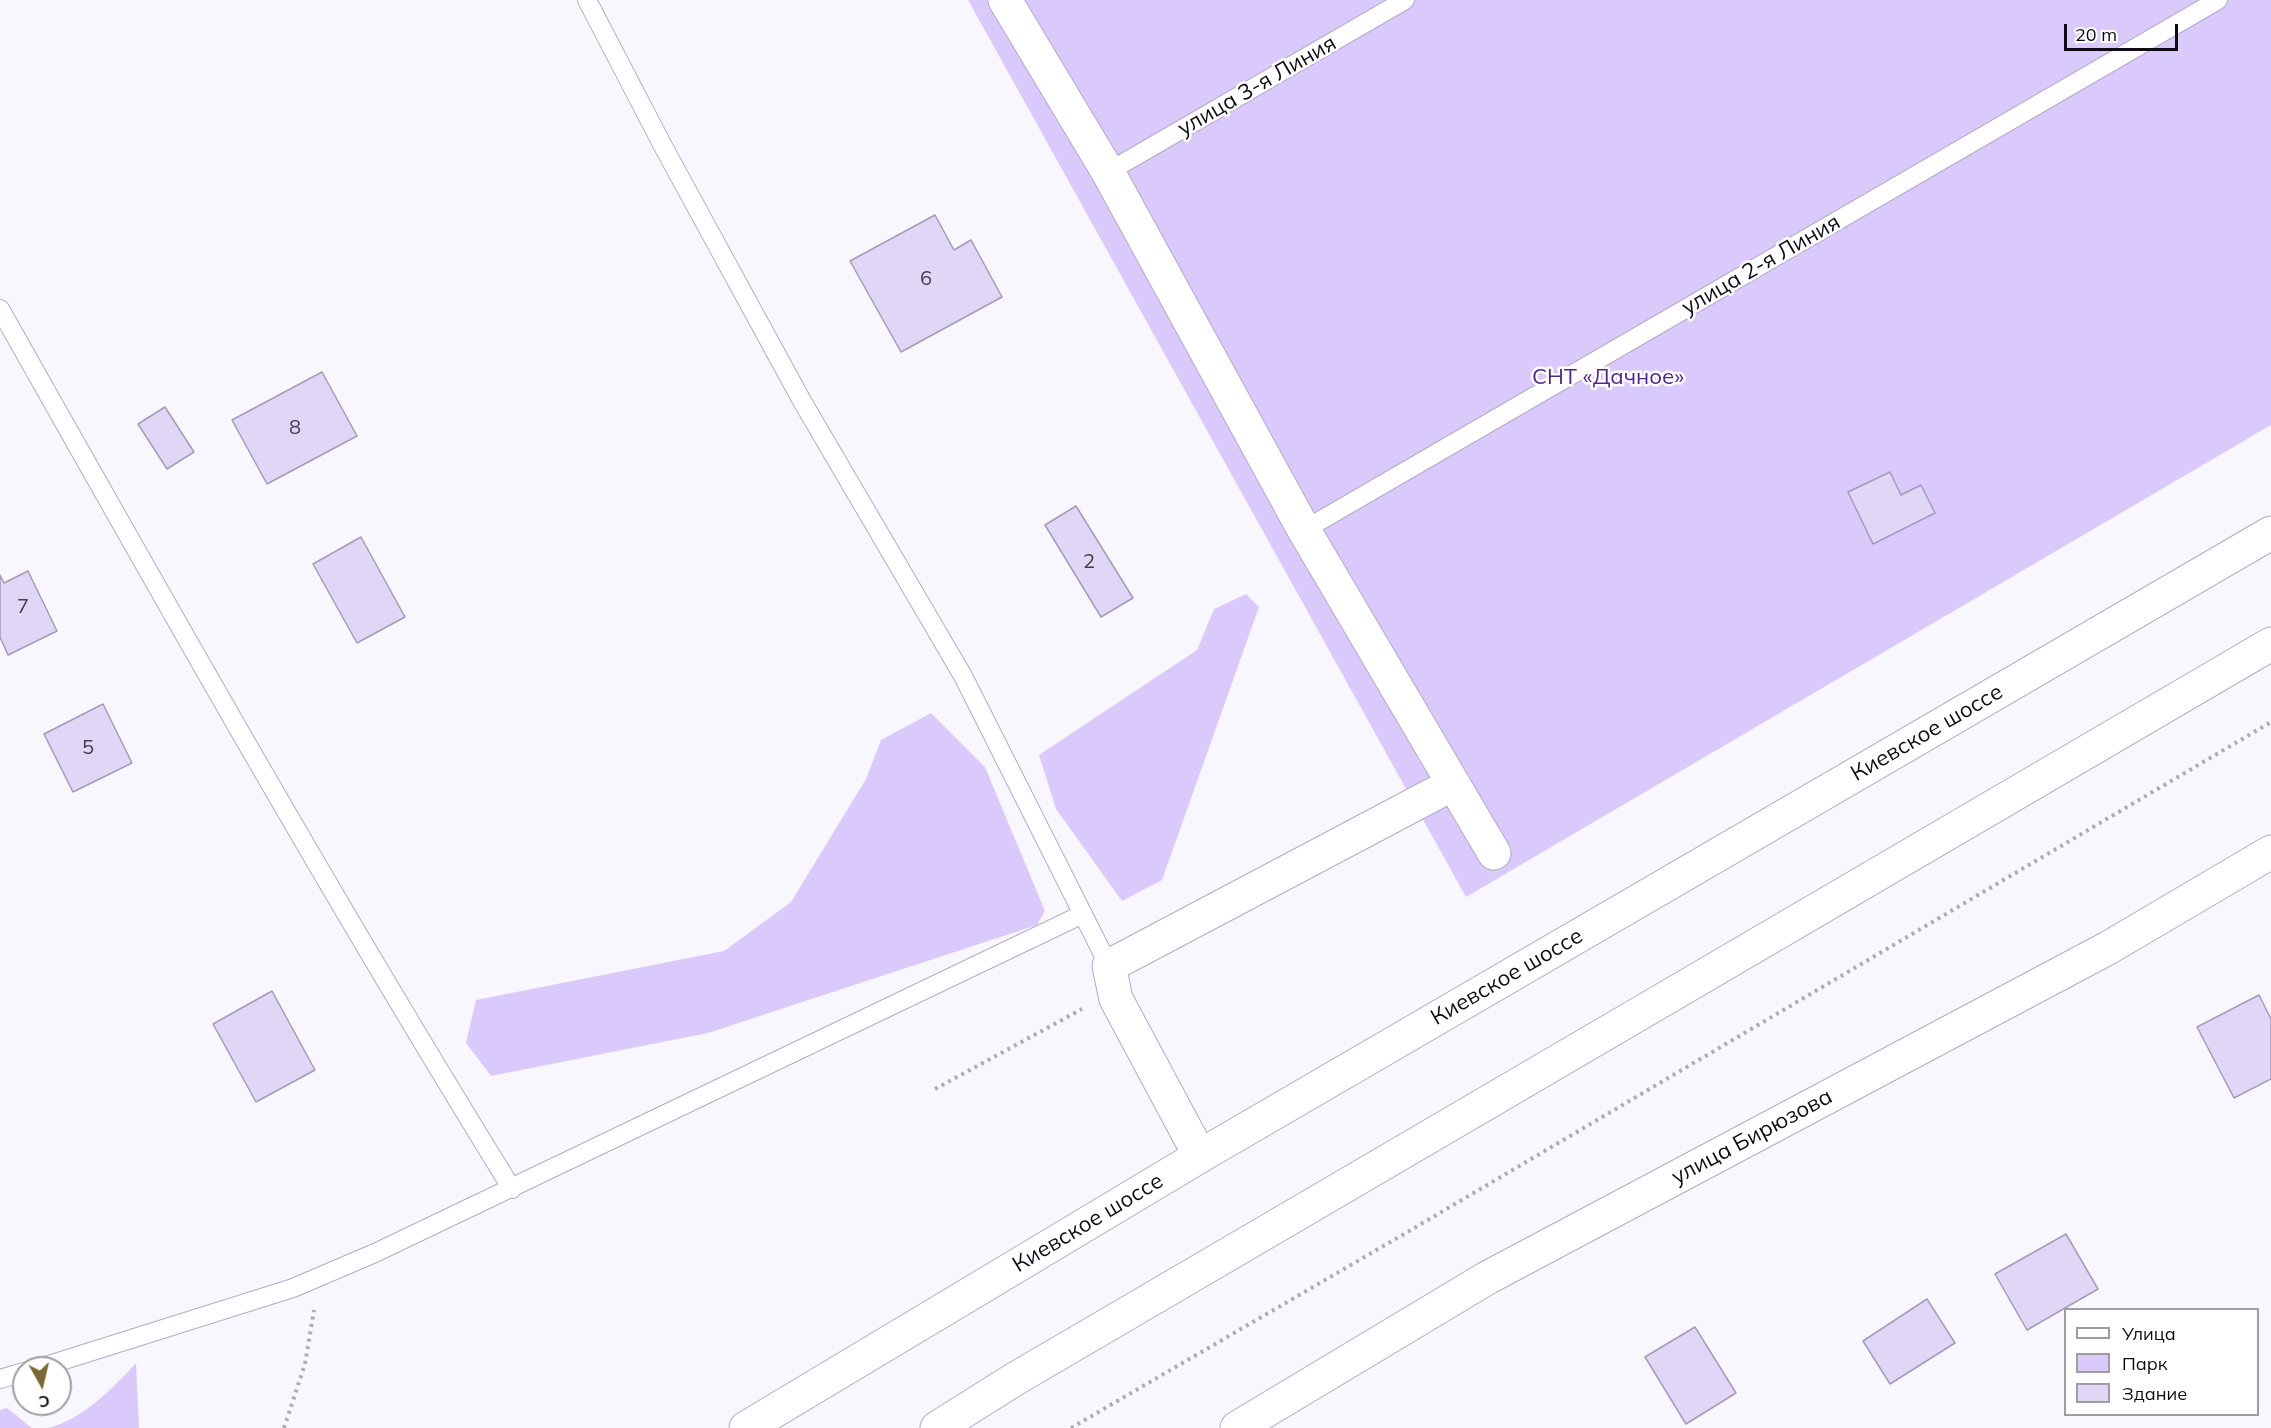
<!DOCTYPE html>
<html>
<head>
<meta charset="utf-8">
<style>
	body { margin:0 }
	#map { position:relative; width:2271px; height:1428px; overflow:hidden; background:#f9f7fe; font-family:Mulish,sans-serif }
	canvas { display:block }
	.legend { position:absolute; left:2064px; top:1308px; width:195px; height:108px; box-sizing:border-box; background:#fff; border:2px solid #9f9da1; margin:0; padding:8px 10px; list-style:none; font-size:18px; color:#0e0b15 }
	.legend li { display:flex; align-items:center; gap:12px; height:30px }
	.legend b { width:30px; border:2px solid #9f9da1 }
	.north { position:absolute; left:12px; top:1356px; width:60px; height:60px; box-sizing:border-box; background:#fff; border:2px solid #9f9da1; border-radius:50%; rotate:172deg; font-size:16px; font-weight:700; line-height:24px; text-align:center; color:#0e0b15 }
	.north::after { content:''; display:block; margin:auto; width:21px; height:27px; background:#7b6635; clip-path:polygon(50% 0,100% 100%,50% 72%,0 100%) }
	.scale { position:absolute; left:2064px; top:24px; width:114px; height:27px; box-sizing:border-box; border:3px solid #0e0b15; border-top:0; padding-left:8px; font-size:18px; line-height:21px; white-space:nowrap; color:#0e0b15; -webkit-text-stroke:4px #fff; paint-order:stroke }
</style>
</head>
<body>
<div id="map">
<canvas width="2271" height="1428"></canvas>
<ul class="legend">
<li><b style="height:8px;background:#fff"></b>Улица</li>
<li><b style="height:16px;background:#d9cafb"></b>Парк</li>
<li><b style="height:16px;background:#e0d7f7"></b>Здание</li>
</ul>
<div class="north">С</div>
<div class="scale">20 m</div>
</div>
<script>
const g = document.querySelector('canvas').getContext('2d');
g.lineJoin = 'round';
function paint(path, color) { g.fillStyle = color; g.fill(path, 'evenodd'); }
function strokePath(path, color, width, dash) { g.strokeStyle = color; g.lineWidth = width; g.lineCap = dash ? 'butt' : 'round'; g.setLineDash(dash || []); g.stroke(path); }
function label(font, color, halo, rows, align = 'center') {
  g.font = font + ' Mulish,sans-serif'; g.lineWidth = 5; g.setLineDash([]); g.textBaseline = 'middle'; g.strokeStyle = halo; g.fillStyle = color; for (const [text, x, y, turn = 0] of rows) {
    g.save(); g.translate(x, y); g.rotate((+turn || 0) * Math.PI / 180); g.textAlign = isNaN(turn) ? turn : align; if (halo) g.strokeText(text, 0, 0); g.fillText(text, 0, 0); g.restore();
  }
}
paint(new Path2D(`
	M968,0H2271V425L1466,897Z
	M1246,594L1259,607L1162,880L1122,901L1056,809L1039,755L1197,650L1214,609Z
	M931,713L985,767L1045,911L1037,925L708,1033L491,1076L466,1043L476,1000L724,951L791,902L866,779L881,740Z
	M136,1363L139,1428H47C81,1421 113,1388 136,1363Z
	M7,1408L32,1428H0V1410Z`), '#d9cafb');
const building = new Path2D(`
	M935,215L954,250L971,240L1002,297L901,352L850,261Z
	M322,372L357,436L267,484L232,420Z
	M165,407L194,452L167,469L138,424Z
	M1890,472L1901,495L1921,485L1935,513L1873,544L1848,492Z
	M1076,506L1133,598L1101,617L1045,525Z
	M361,537L405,617L357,643L313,564Z
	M28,571L57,631L8,655L0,637V575L4,583Z
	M103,704L132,763L73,792L44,734Z
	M272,991L315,1070L256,1102L213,1024Z
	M2259,995L2271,1019V1079L2234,1098L2197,1027Z
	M2066,1234L2098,1289L2027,1330L1995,1274Z
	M1927,1299L1955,1343L1890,1384L1863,1341Z
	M1695,1327L1736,1393L1686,1424L1645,1357Z`);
paint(building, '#e0d7f7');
strokePath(building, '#a49bb9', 1.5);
const service = new Path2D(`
	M587,0L664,148L802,401L963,676L1109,966
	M1108,172L1405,0
	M0,309C167,605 333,900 512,1189
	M1304,530L2218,0
	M39,1368L293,1288L375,1253L1083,914
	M0,1379L24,1372`);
const minor = new Path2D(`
	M1005,0L1108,172L1304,530L1494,853
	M1200,1156L1116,999L1109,966L1453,784
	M1237,1428L1487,1278L2108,948L2271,852`);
const trunk = new Path2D(`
	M746,1428L1200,1156L2271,533
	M937,1428L1015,1379L2271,644`);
strokePath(service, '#b3aac9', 20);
strokePath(minor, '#b3aac9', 35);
strokePath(trunk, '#b3aac9', 35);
strokePath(new Path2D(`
	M935,1089L1082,1009
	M284,1428L305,1364L314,1310
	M1071,1428L1416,1227L2271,722`), '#adabb3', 4, [3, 4.5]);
strokePath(service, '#fff', 18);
strokePath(minor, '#fff', 33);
strokePath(trunk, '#fff', 33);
label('20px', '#423e4e', null, [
	["6",926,279],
	["8",295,428],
	["2",1089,562],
	["7",23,607],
	["5",88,748]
]);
label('22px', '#0e0b15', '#fff', [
	["улица 3-я Линия",1257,86,-30],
	["улица 2-я Линия",1761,265,-30],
	["Киевское шоссе",1927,733,-30],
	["Киевское шоссе",1507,977,-30],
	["улица Бирюзова",1752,1137,-28],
	["Киевское шоссе",1088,1223,-31]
]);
label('22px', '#51258a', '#fff', [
	["СНТ «Дачное»",1608,377]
]);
</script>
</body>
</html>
